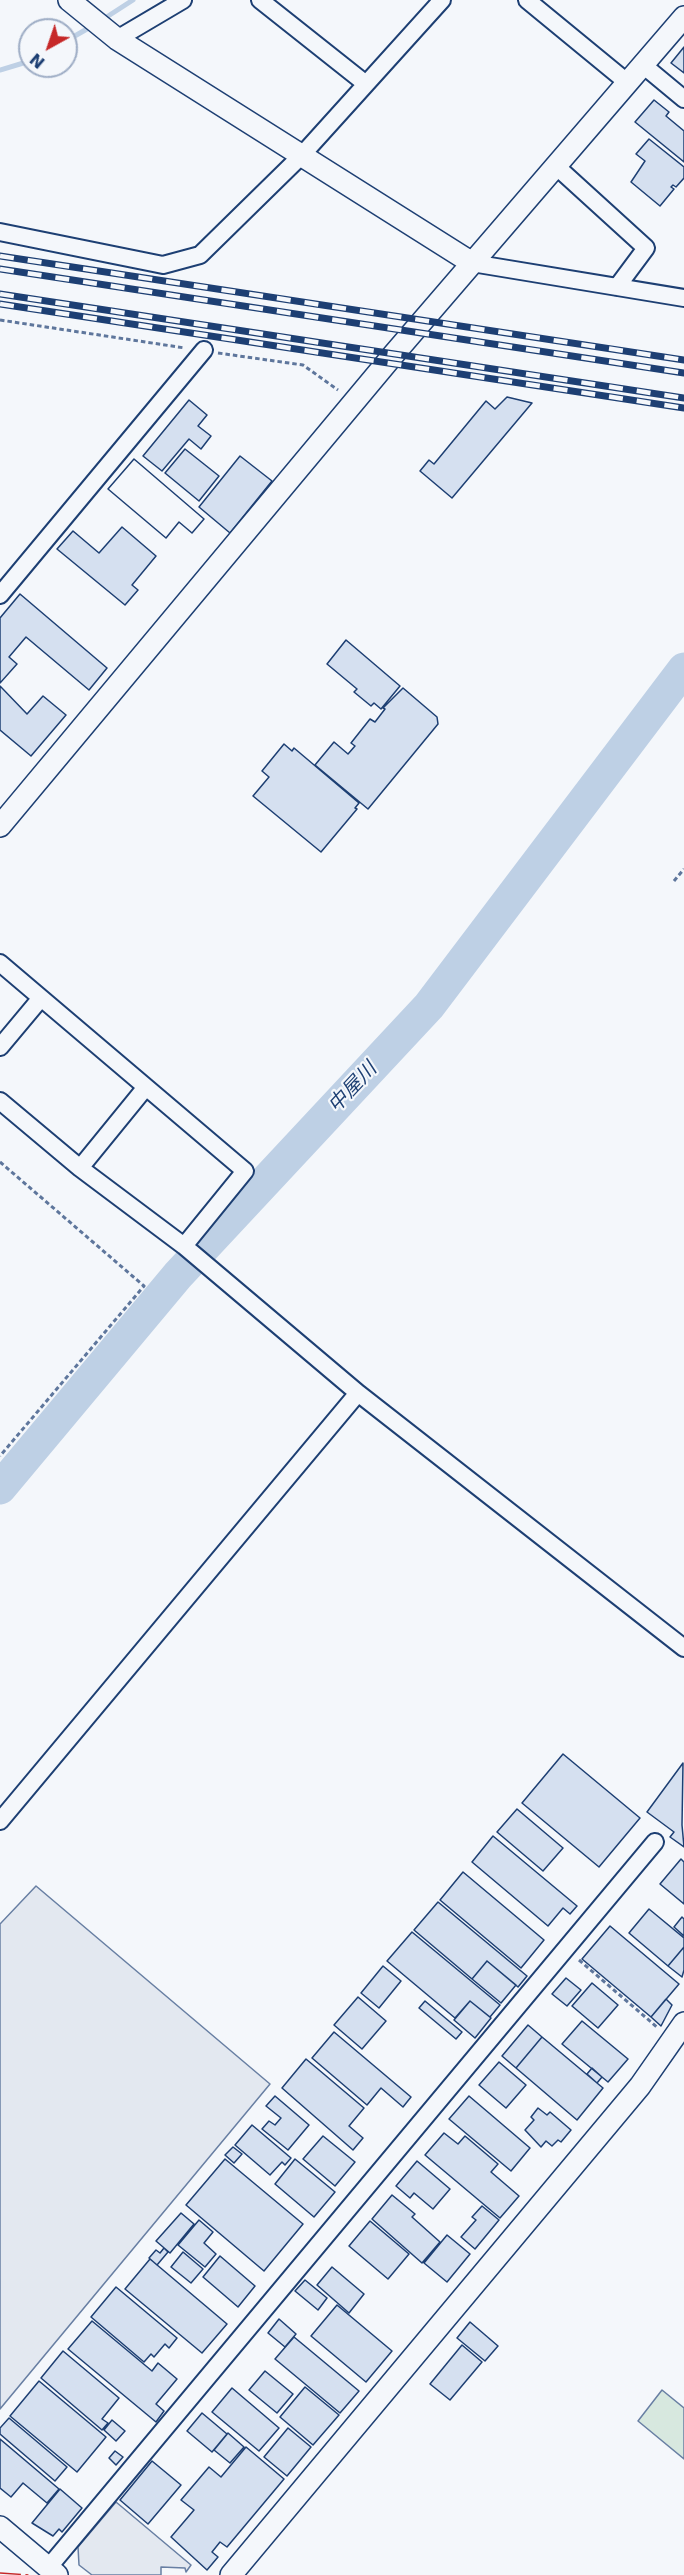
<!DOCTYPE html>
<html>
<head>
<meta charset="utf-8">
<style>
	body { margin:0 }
	#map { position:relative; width:684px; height:2575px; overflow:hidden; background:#f4f7fb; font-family:"DejaVu Sans",sans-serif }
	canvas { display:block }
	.north { position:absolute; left:18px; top:18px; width:60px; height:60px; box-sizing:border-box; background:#f4f7fb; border:2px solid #9eadc5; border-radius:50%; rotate:220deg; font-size:16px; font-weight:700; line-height:24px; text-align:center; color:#1d3f73 }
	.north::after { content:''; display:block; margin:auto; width:21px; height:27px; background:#c62828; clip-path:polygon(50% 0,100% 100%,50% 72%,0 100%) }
</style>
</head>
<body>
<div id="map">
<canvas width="684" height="2575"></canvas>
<div class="north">N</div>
</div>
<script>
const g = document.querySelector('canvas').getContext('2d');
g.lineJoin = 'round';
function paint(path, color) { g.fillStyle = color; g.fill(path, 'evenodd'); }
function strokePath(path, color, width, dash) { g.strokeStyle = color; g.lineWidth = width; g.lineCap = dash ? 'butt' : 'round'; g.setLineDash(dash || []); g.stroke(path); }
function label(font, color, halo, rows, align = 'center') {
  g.font = font + ' "DejaVu Sans","Noto Sans JP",sans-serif'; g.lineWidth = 4.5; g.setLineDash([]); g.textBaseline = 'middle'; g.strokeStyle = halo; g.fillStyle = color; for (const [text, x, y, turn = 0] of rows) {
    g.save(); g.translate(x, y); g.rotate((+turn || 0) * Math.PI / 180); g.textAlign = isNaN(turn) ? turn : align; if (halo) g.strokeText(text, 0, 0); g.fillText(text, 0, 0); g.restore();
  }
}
const green = new Path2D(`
	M662,2390L684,2408V2459L638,2421Z`);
paint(green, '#d7e8df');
strokePath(green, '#687fa3', 1.5);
const parking = new Path2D(`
	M36,1886L270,2084L0,2409V1924Z
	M116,2502L191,2565L186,2572L185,2568L161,2567V2575H92L79,2565L78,2547Z`);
paint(parking, '#e3e8f0');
strokePath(parking, '#687fa3', 1.5);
strokePath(new Path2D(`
	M102,20L133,0
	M66,41L94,25
	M0,70L30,61`), '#bed0e5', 5);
strokePath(new Path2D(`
	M0,1488L178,1275L429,1006L684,669`), '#bed0e5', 33);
const building = new Path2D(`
	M684,47V73L671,63Z
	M654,100L669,112L666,116L684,131V162L635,122Z
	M649,139L684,167V178L676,187L673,185L671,187L674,189L660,206L631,182L645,161L636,154Z
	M507,397L532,403L452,498L420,471L429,460L434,464L486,401L495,409Z
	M189,400L207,415L198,426L211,436L201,449L189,439L162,471L143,456Z
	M185,449L219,476L199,501L165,473Z
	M240,456L272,481L230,533L199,507Z
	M134,459L204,519L192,533L179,522L166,538L108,489Z
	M134,459L204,519L192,533L179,522L166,538L108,489Z
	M122,527L156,556L132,585L138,590L125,605L57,549L73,531L99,553Z
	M20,594L107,668L89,690L26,637L9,657L17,664L0,683V618Z
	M346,640L400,686L381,709L374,703L371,706L354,692L357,689L327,664Z
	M0,686L27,714L43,696L66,715L31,756L0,730Z
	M403,688L437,717L438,724L368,809L315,765L334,742L348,754L355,746L351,743L370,719L375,722L385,709L383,708Z
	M284,744L292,751L294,748L359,803L355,808L357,809L321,852L253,796L269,777L262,771Z
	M563,1754L640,1818L599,1867L522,1803Z
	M683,1763L682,1825L684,1847L670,1837L674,1832L647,1812Z
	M517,1809L563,1848L543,1871L497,1832Z
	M493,1836L577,1906L570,1914L563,1908L548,1926L472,1862Z
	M681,1859L684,1862V1904L660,1884Z
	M463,1872L544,1940L521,1968L440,1900Z
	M438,1902L527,1976L518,1987L487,1961L472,1979L414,1930Z
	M649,1909L684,1938V1947L668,1966L629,1933Z
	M682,1917L684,1919V1936L674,1927Z
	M610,1926L679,1984L651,2017L582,1959Z
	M412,1932L500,2005L490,2017L470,2001L455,2018L387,1961Z
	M684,1947V1970L682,1977L668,1966Z
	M487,1961L516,1985L501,2003L472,1979Z
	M383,1966L401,1981L379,2008L361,1993Z
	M566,1978L581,1990L567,2006L552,1994Z
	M592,1983L618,2005L598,2028L572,2006Z
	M358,1997L386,2021L362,2049L334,2025Z
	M666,1999L672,2005L661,2026L651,2017Z
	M425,2001L462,2032L456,2039L419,2008Z
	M470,2001L491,2018L475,2038L454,2020Z
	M582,2021L628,2059L608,2082L562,2044Z
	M528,2025L542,2037L516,2068L502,2056Z
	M334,2032L411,2097L403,2107L381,2088L367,2105L312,2058Z
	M542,2037L603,2088L577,2120L516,2068Z
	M306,2059L364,2108L349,2126L363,2138L353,2150L282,2088Z
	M499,2062L526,2085L506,2108L479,2085Z
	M592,2068L602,2077L597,2083L587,2074Z
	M275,2096L309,2125L288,2150L262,2129L269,2121L275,2125L281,2118L266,2106Z
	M469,2096L530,2148L511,2171L449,2119Z
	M538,2108L547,2115L550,2112L571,2130L561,2142L558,2140L552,2146L546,2141L541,2147L525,2130L534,2120L531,2117Z
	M252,2125L291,2158L285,2165L282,2162L270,2175L235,2145Z
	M444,2133L458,2144L465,2136L498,2164L491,2172L519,2196L500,2218L425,2155Z
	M323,2136L355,2162L335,2186L303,2159Z
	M233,2147L242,2154L234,2163L225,2155Z
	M225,2159L303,2224L264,2271L186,2205Z
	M295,2159L335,2192L314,2217L275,2184Z
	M417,2161L450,2189L433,2209L414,2193L410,2198L396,2186Z
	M392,2195L415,2214L412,2217L440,2242L422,2263L372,2219Z
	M482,2206L499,2220L475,2249L461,2237L476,2220L472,2217Z
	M181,2213L194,2224L170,2253L156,2241Z
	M199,2220L213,2232L204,2243L216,2254L205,2267L178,2245Z
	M370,2221L409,2254L388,2279L349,2246Z
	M447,2235L470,2254L447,2282L424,2263Z
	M164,2248L168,2252L157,2265L149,2258L156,2250L160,2253Z
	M183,2252L203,2269L191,2283L171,2267Z
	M220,2256L255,2286L238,2307L203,2277Z
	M150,2259L227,2324L202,2353L125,2289Z
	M332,2267L364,2294L349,2313L317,2285Z
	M305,2280L327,2298L318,2310L295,2291Z
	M116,2287L177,2338L169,2348L165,2344L154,2357L151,2354L144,2362L91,2317Z
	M337,2305L392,2351L366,2382L311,2336Z
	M279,2319L296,2334L285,2347L268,2333Z
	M92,2321L152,2371L158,2363L177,2379L156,2404L164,2411L156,2422L68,2349Z
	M470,2322L498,2346L485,2361L457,2338Z
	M294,2337L359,2391L340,2413L275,2359Z
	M462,2345L482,2362L450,2400L430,2384Z
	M63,2351L119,2398L102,2419L108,2423L102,2430L41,2378Z
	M265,2371L293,2394L277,2413L249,2390Z
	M39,2381L106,2437L77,2472L10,2416Z
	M305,2387L339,2415L313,2445L280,2417Z
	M232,2388L279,2428L259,2451L212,2412Z
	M202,2413L227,2434L212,2452L187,2431Z
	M9,2418L67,2467L55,2481L0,2434V2428Z
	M112,2420L125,2431L116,2441L104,2430Z
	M288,2428L311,2447L287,2476L264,2457Z
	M228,2433L244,2447L230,2463L214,2450Z
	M0,2439L59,2489L47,2503L23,2483L11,2497L0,2488Z
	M246,2447L284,2479L227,2547L220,2542L212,2552L218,2557L207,2570L171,2537L194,2510L181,2500L209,2467L221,2477Z
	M115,2451L123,2457L116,2465L109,2458Z
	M152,2461L181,2485L148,2524L120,2500Z
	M60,2489L82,2508L62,2532L59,2529L53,2536L32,2523Z`);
paint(building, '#d5e0f0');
strokePath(building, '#1d3f73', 1.5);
const minor = new Path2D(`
	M260,0L366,84
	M527,0L628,83
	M117,39L183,0
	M643,65L684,99
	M557,167L646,248L617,287
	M0,232L163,265L200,255L302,155L442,0
	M472,263L684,298
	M0,595L204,350
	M0,963L245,1171L184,1246
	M0,1047L41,998
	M0,1101L80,1168L184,1246L358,1393
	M80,1168L146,1087
	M0,1821L358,1393L684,1648
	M48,2568L655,1842`);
const tertiary = new Path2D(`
	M69,0L117,39L472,263
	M0,826L394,354L684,17
	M0,2527L57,2575
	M231,2575L640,2086L684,2023`);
strokePath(minor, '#1d3f73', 20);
strokePath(tertiary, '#1d3f73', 24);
strokePath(new Path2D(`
	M0,320L185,348
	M218,353L303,365L338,390
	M674,881L684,869
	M0,1162L144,1286L0,1456
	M579,1960L658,2028`), '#5e769c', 3, [4.5, 3]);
strokePath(minor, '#f4f7fb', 16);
strokePath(tertiary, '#f4f7fb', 21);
const rail = new Path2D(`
	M0,256L684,360
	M0,269L684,373
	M0,294L684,398
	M0,304L684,408`);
strokePath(rail, '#1d3f73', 7);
strokePath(rail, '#f4f7fb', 4.5, [14]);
strokePath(new Path2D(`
	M0,2573L30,2575`), '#c62828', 1.5, [21, 4.5, 3, 4.5]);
label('italic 20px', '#1d3f73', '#f4f7fb', [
	["中屋川",353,1088,-47]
]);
</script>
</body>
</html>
